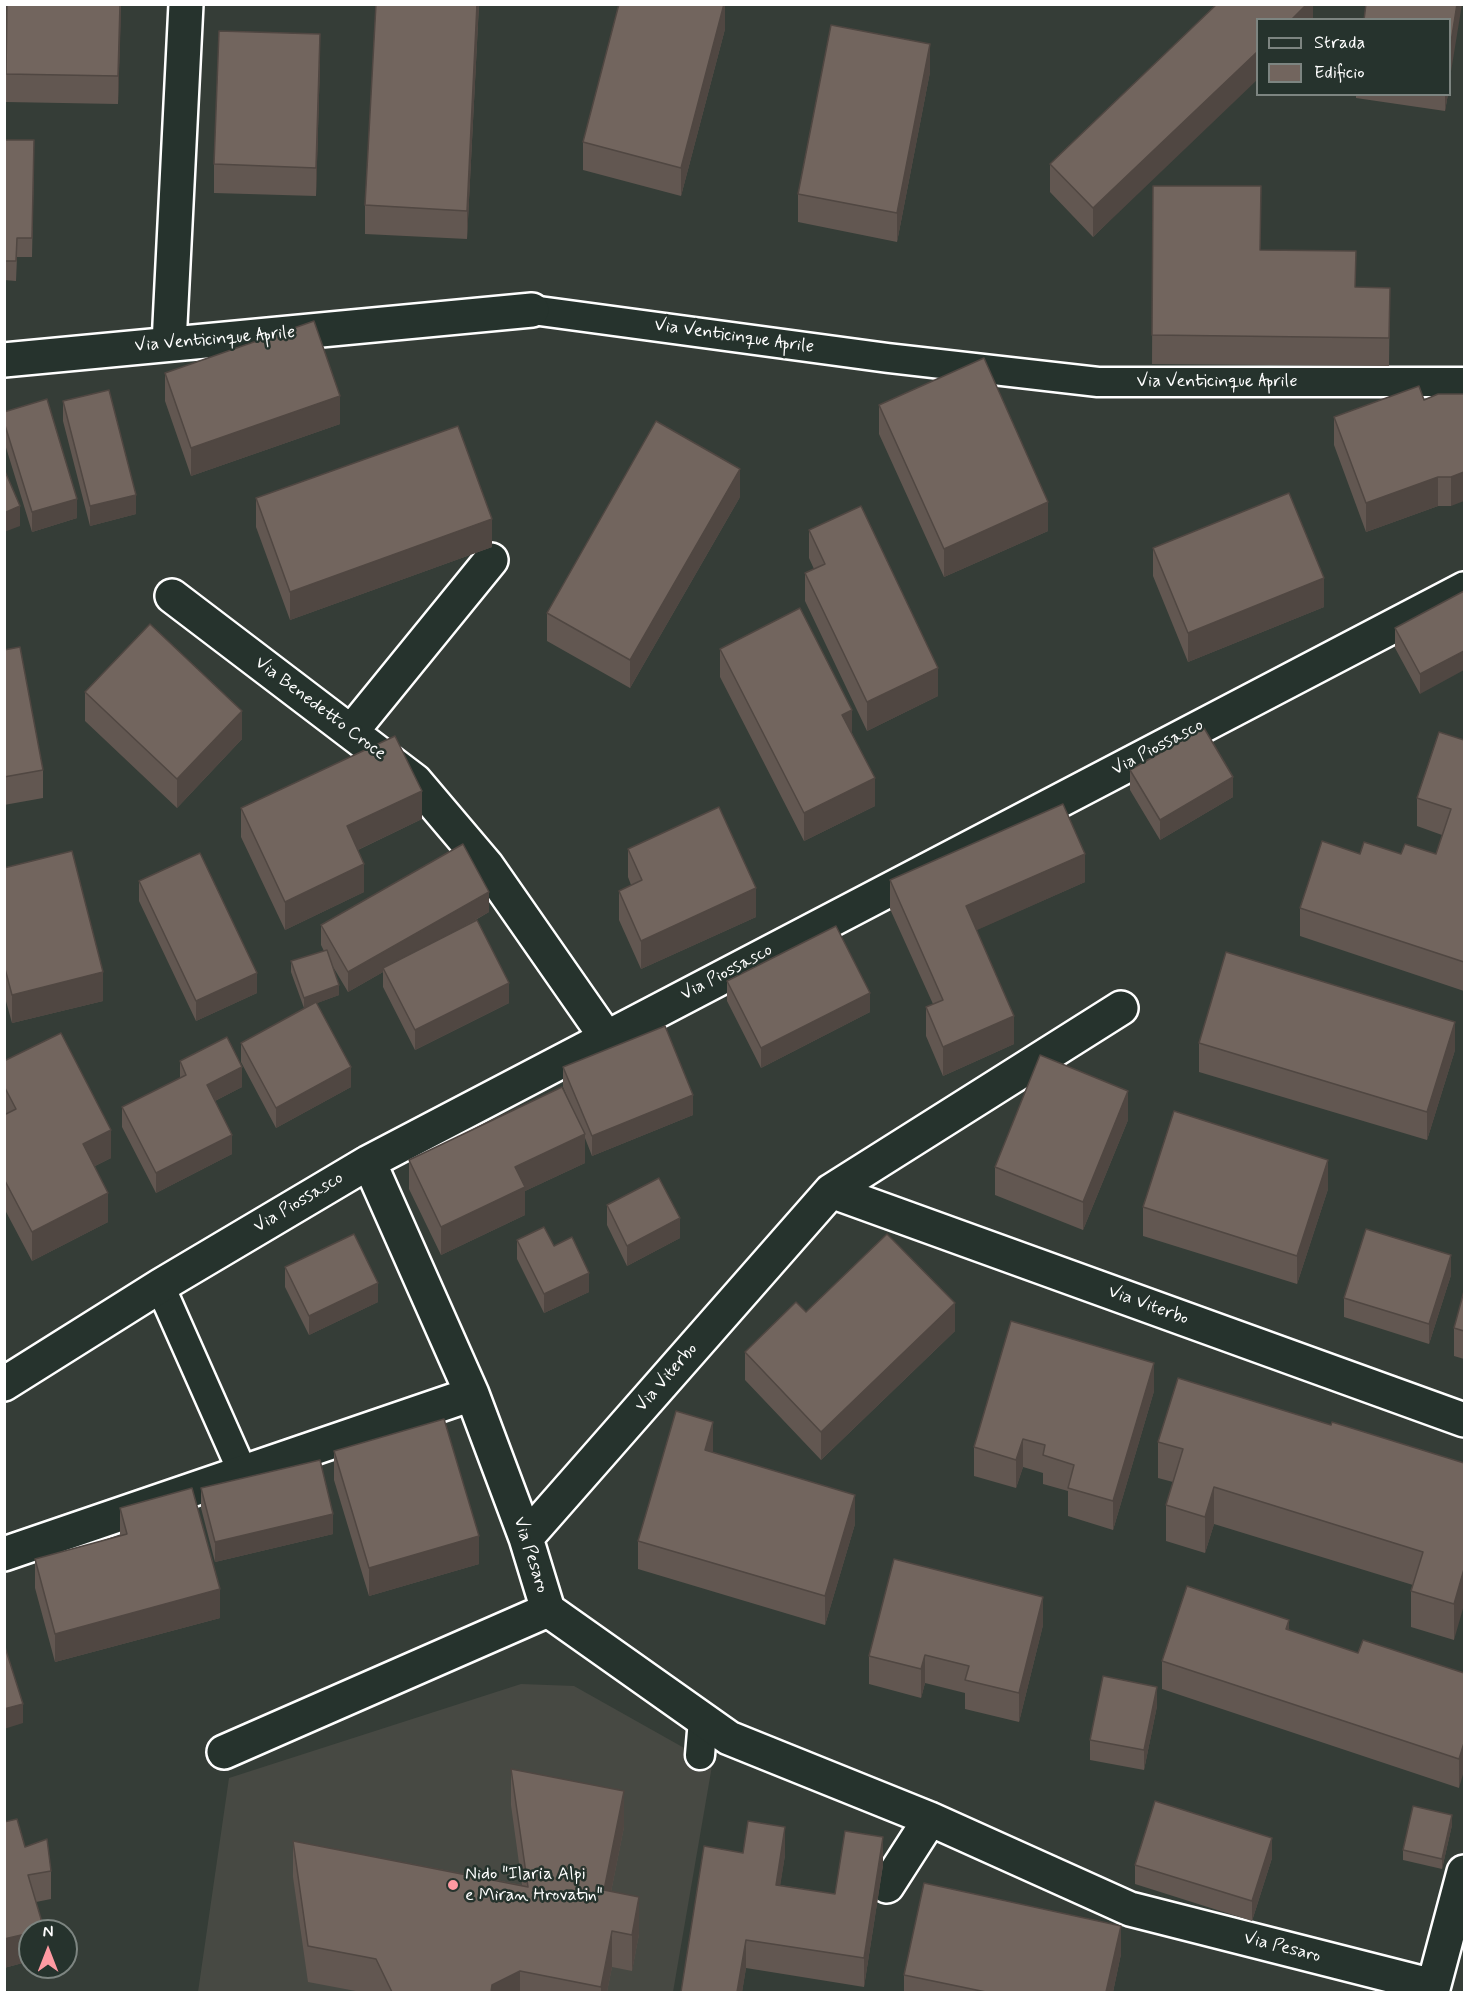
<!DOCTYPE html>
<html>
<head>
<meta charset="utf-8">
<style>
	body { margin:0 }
	#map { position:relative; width:1469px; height:1997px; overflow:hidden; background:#353d37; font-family:Mynerve,sans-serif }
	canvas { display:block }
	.frame { position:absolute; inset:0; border:6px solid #fff; pointer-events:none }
	.legend { position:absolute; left:1256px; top:18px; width:195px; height:78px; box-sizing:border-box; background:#26332d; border:2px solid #7d8581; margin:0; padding:8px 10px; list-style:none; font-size:18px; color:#fff }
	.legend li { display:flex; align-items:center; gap:12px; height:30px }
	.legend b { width:30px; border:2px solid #7d8581 }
	.north { position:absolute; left:18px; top:1919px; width:60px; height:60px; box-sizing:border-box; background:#26332d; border:2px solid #7d8581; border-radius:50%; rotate:0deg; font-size:16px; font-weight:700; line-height:24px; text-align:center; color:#fff }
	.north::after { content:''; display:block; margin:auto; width:21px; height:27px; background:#ff9aa2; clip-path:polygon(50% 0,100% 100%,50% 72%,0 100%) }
</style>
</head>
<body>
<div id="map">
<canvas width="1469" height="1997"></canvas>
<div class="frame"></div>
<ul class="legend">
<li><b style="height:8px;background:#26332d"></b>Strada</li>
<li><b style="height:16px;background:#72655e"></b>Edificio</li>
</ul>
<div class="north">N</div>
</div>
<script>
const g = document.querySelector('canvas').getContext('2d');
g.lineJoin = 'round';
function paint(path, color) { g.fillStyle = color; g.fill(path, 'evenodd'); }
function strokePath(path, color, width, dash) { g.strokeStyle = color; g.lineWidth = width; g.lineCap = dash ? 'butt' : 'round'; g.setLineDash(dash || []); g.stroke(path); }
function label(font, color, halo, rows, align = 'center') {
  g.font = font + ' Mynerve,sans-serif'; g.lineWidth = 5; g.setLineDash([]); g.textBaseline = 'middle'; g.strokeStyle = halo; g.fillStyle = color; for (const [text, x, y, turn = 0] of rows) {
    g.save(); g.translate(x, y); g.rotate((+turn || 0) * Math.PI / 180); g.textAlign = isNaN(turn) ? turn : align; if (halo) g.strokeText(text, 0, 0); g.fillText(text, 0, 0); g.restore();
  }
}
paint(new Path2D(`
	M521,1684L574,1686L686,1749L713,1760L673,1992H198L229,1778Z`), '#474943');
const lane = new Path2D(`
	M532,310L888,358L1098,382H1464
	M160,1286L243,1473
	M700,1755L703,1720`);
const street = new Path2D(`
	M169,344L186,4
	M4,360L532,310
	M172,596L415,781L487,866L606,1037
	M351,732L491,560
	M369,1162L472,1394L526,1538L548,1610L729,1738L930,1819L1130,1909L1433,1986
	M831,1191L1121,1008
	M4,1384L160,1286L369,1162L1464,589
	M526,1538L831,1191L1464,1420
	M4,1554L472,1394
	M224,1752L548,1610
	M887,1886L930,1819
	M1432,1992L1464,1872`);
strokePath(lane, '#fff', 33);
strokePath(street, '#fff', 38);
strokePath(lane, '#26332d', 28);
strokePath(street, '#26332d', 33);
paint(new Path2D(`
	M121,4L118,104L6,102V74Z
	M479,4L467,239L365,234V205Z
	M725,4V29L681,196L583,170V142Z
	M1313,4V20L1093,237L1050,192V164Z
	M320,63L316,196L214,193V164Z
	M930,72L897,242L798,222V194Z
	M1356,94H1448L1445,111L1356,98Z
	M4,140L34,160L32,257H17L16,281L4,280Z
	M1153,186L1260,250L1356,287L1390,288L1389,366L1152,364Z
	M165,373L340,424L191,476L165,401Z
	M1464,394L1451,506H1438L1366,532L1334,445V417L1424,400Z
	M63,401L136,514L90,526L63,421Z
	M879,405L1048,531L944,577L879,434Z
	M4,412L77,518L32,532L4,441Z
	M740,497L630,688L547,641V613Z
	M256,498L492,547L290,620L256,527Z
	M809,530L938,696L867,731L805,601V573L814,569L809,558Z
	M1153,548L1324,607L1188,662L1153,576Z
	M1464,591L1420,694L1395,648V628Z
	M720,649L852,733L875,806L804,841L720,677Z
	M4,650L43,770V798L4,805Z
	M85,692L242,739L177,808L85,721Z
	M1464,740V991L1300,936V908L1360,854H1436L1442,835L1417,826V798Z
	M1130,770L1233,797L1160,840L1130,790Z
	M241,808L422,819L358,850L364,892L285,930L241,837Z
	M628,849L756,917L641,969L619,920V891L631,885L628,877Z
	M4,868L103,1001L12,1023L4,994Z
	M890,880L1085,882L976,930L1014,1044L943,1076L926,1036V1007L933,1004L890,909Z
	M139,881L257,993L196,1021L139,901Z
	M489,912L467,925L509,1003L415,1050L383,987V972L348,992L332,965L339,995L317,1003L351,1087L276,1128L241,1062V1043L310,1005L304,1008L291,972V961L324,951L321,945V925Z
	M727,981L870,1012L761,1068L727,1001Z
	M1199,1043L1455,1050L1427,1140L1199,1072Z
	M4,1061L111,1158L95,1166L108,1222L32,1261L4,1208Z
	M180,1061L242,1087L215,1101L232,1154L156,1193L122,1127V1107L180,1078Z
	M563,1067L693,1115L592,1156L585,1138V1163L525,1191V1215L441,1255L409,1189V1160L572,1108L563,1087Z
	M1128,1120L1083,1230L995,1195V1167Z
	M1328,1189L1297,1284L1143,1236V1207Z
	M607,1205L680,1238L627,1266L607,1225Z
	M517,1240L554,1246L589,1292L544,1313L517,1259Z
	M285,1267L378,1302L309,1335L285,1287Z
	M1451,1275L1429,1344L1344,1317V1298Z
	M1464,1291V1359L1454,1356V1328Z
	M806,1312L955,1331L821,1460L745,1380V1352Z
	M1154,1391L1113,1530L1068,1516V1491L1043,1484V1473L1023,1467L1016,1488L974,1476V1447Z
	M1331,1425L1464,1463L1454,1640L1411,1627V1591L1413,1585L1214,1524L1205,1553L1166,1541V1505L1173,1482L1158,1478V1442Z
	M334,1451L479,1564L369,1596L334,1480Z
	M713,1451L712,1453L855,1524L825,1625L638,1569V1541Z
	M201,1488L333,1534L215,1562L201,1508Z
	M120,1508L220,1618L55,1662L35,1588V1559L120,1536Z
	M1043,1625L1019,1722L965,1709V1693L925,1683L921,1698L869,1684V1656Z
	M1289,1630L1358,1653L1464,1673L1459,1788L1162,1689V1661Z
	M1157,1706L1144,1770L1090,1760V1740Z
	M511,1769L624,1827L611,1892L639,1934L632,1971L612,1967L607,1992H361L308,1982L293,1877V1841L522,1885L511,1805Z
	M4,1822L25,1847L51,1871V1899L36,1902L44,1931H30V1961L4,1968Z
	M1452,1825L1442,1869L1403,1860V1850Z
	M743,1853L785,1855L780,1885L835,1894L883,1865L864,1987L746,1968L742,1992H681Z
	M1272,1858L1252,1921L1135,1884V1865Z
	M1121,1954L1113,1992H904V1975Z`), '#625751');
paint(new Path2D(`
	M120,4L121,16L118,104V76Z
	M477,4H479L467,239V211Z
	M724,4H725V29L681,196V168Z
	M1307,4H1313V20H1291Z
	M1457,4H1462L1449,84V55Z
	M320,34V63L316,196V168Z
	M930,44V72L897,242V213Z
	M1257,52V80L1093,237V208Z
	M1445,94H1448L1445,111Z
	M340,396V424L191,476V448Z
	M740,469V497L630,688V660Z
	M1464,472V501L1451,506V477Z
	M1438,477V506L1366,532V503Z
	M136,495V514L90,526V506Z
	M77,499V518L32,532V512Z
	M1048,502V531L944,577V549Z
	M20,506V526L4,532V513Z
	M492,519V547L290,620V592Z
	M1324,578V607L1188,662V633Z
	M1464,651V670L1420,694V674Z
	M938,668V696L867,731V702Z
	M852,710V739L842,715Z
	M242,711V739L177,808V779Z
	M1233,777V797L1160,840V820Z
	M875,778V806L804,841V813Z
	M422,791V819L347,855V826Z
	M1085,854V882L966,935V906Z
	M364,864V892L285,930V902Z
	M756,888V917L641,969V941Z
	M489,892V912L384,971L383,968V972L348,992V972Z
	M103,972V1001L12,1023V995Z
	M257,973V993L196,1021V1001Z
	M509,983V1003L415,1050V1030Z
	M339,985V995L304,1008V998Z
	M870,993V1012L761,1068V1048Z
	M1014,1016V1044L943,1076V1047Z
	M1455,1022V1050L1427,1140V1112Z
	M242,1067V1087L207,1105V1085Z
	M351,1067V1087L276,1128V1108Z
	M1128,1091V1120L1083,1230V1202Z
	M693,1095V1115L592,1156V1136Z
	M111,1130V1158L83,1172V1144Z
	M585,1134V1163L525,1191V1215L441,1255V1227L515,1167Z
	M232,1135V1154L156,1193V1173Z
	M1328,1160V1189L1297,1284V1256Z
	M108,1193V1222L32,1261V1232Z
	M680,1218V1238L627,1266V1246Z
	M1451,1255V1275L1429,1344V1324Z
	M589,1273V1292L544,1313V1294Z
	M378,1283V1302L309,1335V1316Z
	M955,1303V1331L821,1460V1432Z
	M1154,1363V1391L1113,1530V1501Z
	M713,1422V1451L705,1479V1450Z
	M1023,1439V1467L1016,1488V1460Z
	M1214,1487V1524L1205,1553V1517Z
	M855,1495V1524L825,1625V1596Z
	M333,1514V1534L215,1562V1542Z
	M479,1536V1564L369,1596V1568Z
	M1464,1569V1605L1454,1640V1604Z
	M220,1589V1618L55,1662V1634Z
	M1043,1597V1625L1019,1722V1693Z
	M1289,1620V1648L1286,1629Z
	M925,1655V1683L921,1698V1669Z
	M1157,1687V1706L1144,1770V1750Z
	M23,1704V1723L4,1729V1709Z
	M1464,1743V1771L1459,1788V1759Z
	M624,1791V1827L604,1927V1890Z
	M1452,1815V1825L1442,1869V1859Z
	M785,1827V1855L776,1913V1885Z
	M883,1837V1865L864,1987V1958Z
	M1272,1838V1858L1252,1921V1901Z
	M639,1897V1934L632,1971V1935Z
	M1121,1926V1954L1113,1992H1106Z
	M612,1931V1967L607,1992H601V1987Z
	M30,1933V1961L4,1968V1939Z
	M746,1940V1968L742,1992H737Z
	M520,1971V1992H491L492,1985Z`), '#504742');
const building = new Path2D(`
	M7,4H120L118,76L6,74Z
	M376,4H477L467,211L365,205Z
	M619,4H724L681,168L583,142Z
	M1217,4H1307L1291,20H1257V52L1093,208L1050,164Z
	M1366,4H1457L1449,55V20H1364Z
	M831,25L930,44L897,213L798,194Z
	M219,31L320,34L316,168L214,164Z
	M4,140H34L32,238H17L16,261H4Z
	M1153,186H1261L1260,250L1356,251L1355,287L1390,288L1389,338L1152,335Z
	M314,321L340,396L191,448L165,373Z
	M984,358L1048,502L944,549L879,405Z
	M1419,386L1424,400L1438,394H1464V472L1451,477H1438L1366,503L1334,417Z
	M109,390L136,495L90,506L63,401Z
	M47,399L77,499L32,512L4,422V412Z
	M656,421L740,469L630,660L547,613Z
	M458,426L492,519L290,592L256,498Z
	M4,469L20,506L4,513Z
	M1289,493L1324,578L1188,633L1153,548Z
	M861,506L938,668L867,702L805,573L825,564L809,530Z
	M1464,591V651L1420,674L1395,628Z
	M800,608L852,710L842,715L875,778L804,813L720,649Z
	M150,624L242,711L177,779L85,692Z
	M20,647L43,770L4,777V650Z
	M1204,728L1233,777L1160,820L1130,770Z
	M1439,732L1464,740V962L1300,908L1322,841L1360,854L1364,842L1401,854L1405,844L1436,854L1451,809L1417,798Z
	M395,736L422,791L347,826L364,864L285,902L241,808Z
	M1063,804L1085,854L966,906L1014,1016L943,1047L926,1007L943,1000L890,880Z
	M719,807L756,888L641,941L619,891L642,880L628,849Z
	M463,844L489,892L348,972L321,925Z
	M72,851L103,972L12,995L4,965V868Z
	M200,853L257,973L196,1001L139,881Z
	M477,920L509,983L415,1030L383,968Z
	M836,926L870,993L761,1048L727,981Z
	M327,950L339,985L304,998L291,961Z
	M1226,952L1455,1022L1427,1112L1199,1043Z
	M316,1002L351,1067L276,1108L241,1043Z
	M665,1026L693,1095L592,1136L563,1067Z
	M61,1033L111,1130L83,1144L108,1193L32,1232L4,1179V1115L16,1109L4,1086V1061Z
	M227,1037L242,1067L207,1085L232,1135L156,1173L122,1107L186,1075L180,1061Z
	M1040,1055L1128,1091L1083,1202L995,1167Z
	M562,1087L585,1134L515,1167L525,1187L441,1227L409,1160Z
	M1174,1111L1328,1160L1297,1256L1143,1207Z
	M659,1178L680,1218L627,1246L607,1205Z
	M544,1227L554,1246L572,1237L589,1273L544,1294L517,1240Z
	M1366,1229L1451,1255L1429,1324L1344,1298Z
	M354,1234L378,1283L309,1316L285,1267Z
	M887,1234L955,1303L821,1432L745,1352L796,1302L806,1312Z
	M1464,1291V1331L1454,1328Z
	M1011,1321L1154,1363L1113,1501L1068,1488L1074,1465L1043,1455L1045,1445L1023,1439L1016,1460L974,1447Z
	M1178,1378L1331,1425L1332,1422L1464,1463V1569L1454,1604L1411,1591L1423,1552L1214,1487L1205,1517L1166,1505L1183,1449L1158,1442Z
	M676,1411L713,1422L705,1450L855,1495L825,1596L638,1541Z
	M444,1419L479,1536L369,1568L334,1451Z
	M320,1460L333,1514L215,1542L201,1488Z
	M192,1488L220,1589L55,1634L35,1559L127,1534L120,1508Z
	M894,1559L1043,1597L1019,1693L965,1680L969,1666L925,1655L921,1669L869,1656Z
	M1187,1586L1289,1620L1286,1629L1358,1653L1363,1640L1464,1673V1743L1459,1759L1162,1661Z
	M4,1644L23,1704L4,1709Z
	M1103,1676L1157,1687L1144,1750L1090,1740Z
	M511,1769L624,1791L604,1890L639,1897L632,1935L612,1931L601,1987L520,1971L492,1985L491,1992H392L376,1959L308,1946L293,1841L528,1887Z
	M1155,1801L1272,1838L1252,1901L1135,1865Z
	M1413,1806L1452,1815L1442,1859L1403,1850Z
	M17,1819L25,1847L47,1839L51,1871L28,1875L44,1929L38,1931H30V1933L4,1939V1822Z
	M748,1821L785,1827L776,1885L835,1894L845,1831L883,1837L864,1958L746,1940L737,1992H681L704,1846L743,1853Z
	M924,1883L1121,1926L1106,1992H986L904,1975Z`);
paint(building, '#72655e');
strokePath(building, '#504742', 1.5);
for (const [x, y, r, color] of [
	[453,1885,6,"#ff9aa2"]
]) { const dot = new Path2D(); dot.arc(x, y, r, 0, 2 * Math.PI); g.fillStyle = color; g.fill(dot); strokePath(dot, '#26332d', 2); }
label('18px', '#fff', '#26332d', [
	["Via Venticinque Aprile",734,337,8],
	["Via Venticinque Aprile",215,340,-5],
	["Via Venticinque Aprile",1217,382],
	["Via Benedetto Croce",320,709,37],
	["Via Piossasco",1158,748,-28],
	["Via Piossasco",727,973,-28],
	["Via Piossasco",299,1203,-31],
	["Via Viterbo",1148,1306,20],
	["Via Viterbo",667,1378,-49],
	["Via Pesaro",530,1555,72],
	["Via Pesaro",1282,1948,14]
]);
label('18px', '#fff', '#26332d', [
	["Nido \"Ilaria Alpi",465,1875],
	["e Miran Hrovatin\"",465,1896]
], 'left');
</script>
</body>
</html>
